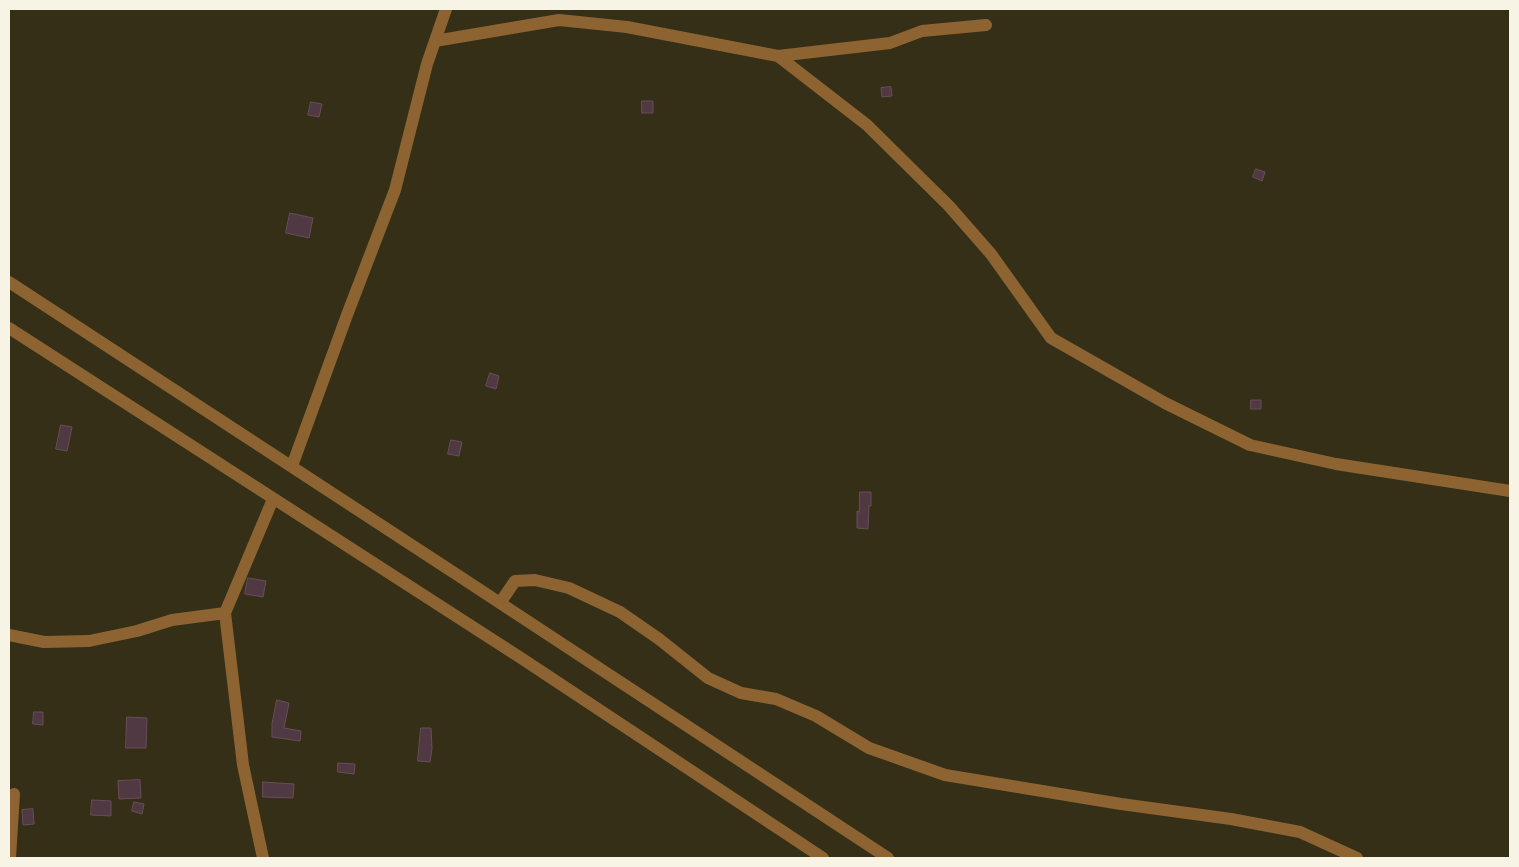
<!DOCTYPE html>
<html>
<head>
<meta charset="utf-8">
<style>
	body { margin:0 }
	#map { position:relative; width:1519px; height:867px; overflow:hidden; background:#352f18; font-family:"Roboto Condensed",sans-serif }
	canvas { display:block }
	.frame { position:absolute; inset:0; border:10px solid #f7f4e5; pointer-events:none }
</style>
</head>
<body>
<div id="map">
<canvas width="1519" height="867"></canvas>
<div class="frame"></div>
</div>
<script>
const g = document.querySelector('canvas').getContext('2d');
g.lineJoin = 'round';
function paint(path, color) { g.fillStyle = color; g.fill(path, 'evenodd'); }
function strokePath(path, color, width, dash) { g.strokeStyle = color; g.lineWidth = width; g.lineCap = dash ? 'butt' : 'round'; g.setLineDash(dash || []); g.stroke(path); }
const building = new Path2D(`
	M891,87L892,96L882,97L881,88Z
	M642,101H653V113H642Z
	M311,102L322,104L319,117L308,115Z
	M1256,169L1265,172L1262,181L1253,177Z
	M290,213L313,218L309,238L286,233Z
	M490,373L499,376L496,389L486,386Z
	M1251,400H1261V409H1251Z
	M61,425L72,427L67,451L56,449Z
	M451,440L462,442L459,456L448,454Z
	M860,492H871V506H869L868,529L857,528V511L859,512Z
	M248,578L266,581L263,597L245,594Z
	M277,700L289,703L284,728L301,731L300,741L272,737V724Z
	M34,712H43V725L33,724Z
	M127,717L147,718L146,748H126Z
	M421,728H431L432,749L430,762L418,761Z
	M338,763L355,764L354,774L338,772Z
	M140,780L141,798L119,799L118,781Z
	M263,782L294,784L293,798L263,797Z
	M92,800L111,801V816L91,815Z
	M134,802L144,804L142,814L132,811Z
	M33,809L34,824L23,825L22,810Z`);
paint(building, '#513944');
strokePath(building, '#674e59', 1);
strokePath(new Path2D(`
	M435,41L559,20L627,27L778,56L890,43L922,31L986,25
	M778,56L867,125L949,206L991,254L1051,338L1165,403L1250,445L1336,464L1510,491
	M9,282L462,578L888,858
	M9,328L521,658L823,858
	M292,466L347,315L395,190L427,64L446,9
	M500,603L515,581L535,580L569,588L620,612L659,639L708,678L741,693L776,699L816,716L869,748L945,775L1121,804L1231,819L1300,832L1357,858
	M225,613L243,765L263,858
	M9,635L44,642L89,641L137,631L172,620L225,613L273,499
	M10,858L14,794`), '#8d6431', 12);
</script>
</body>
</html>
